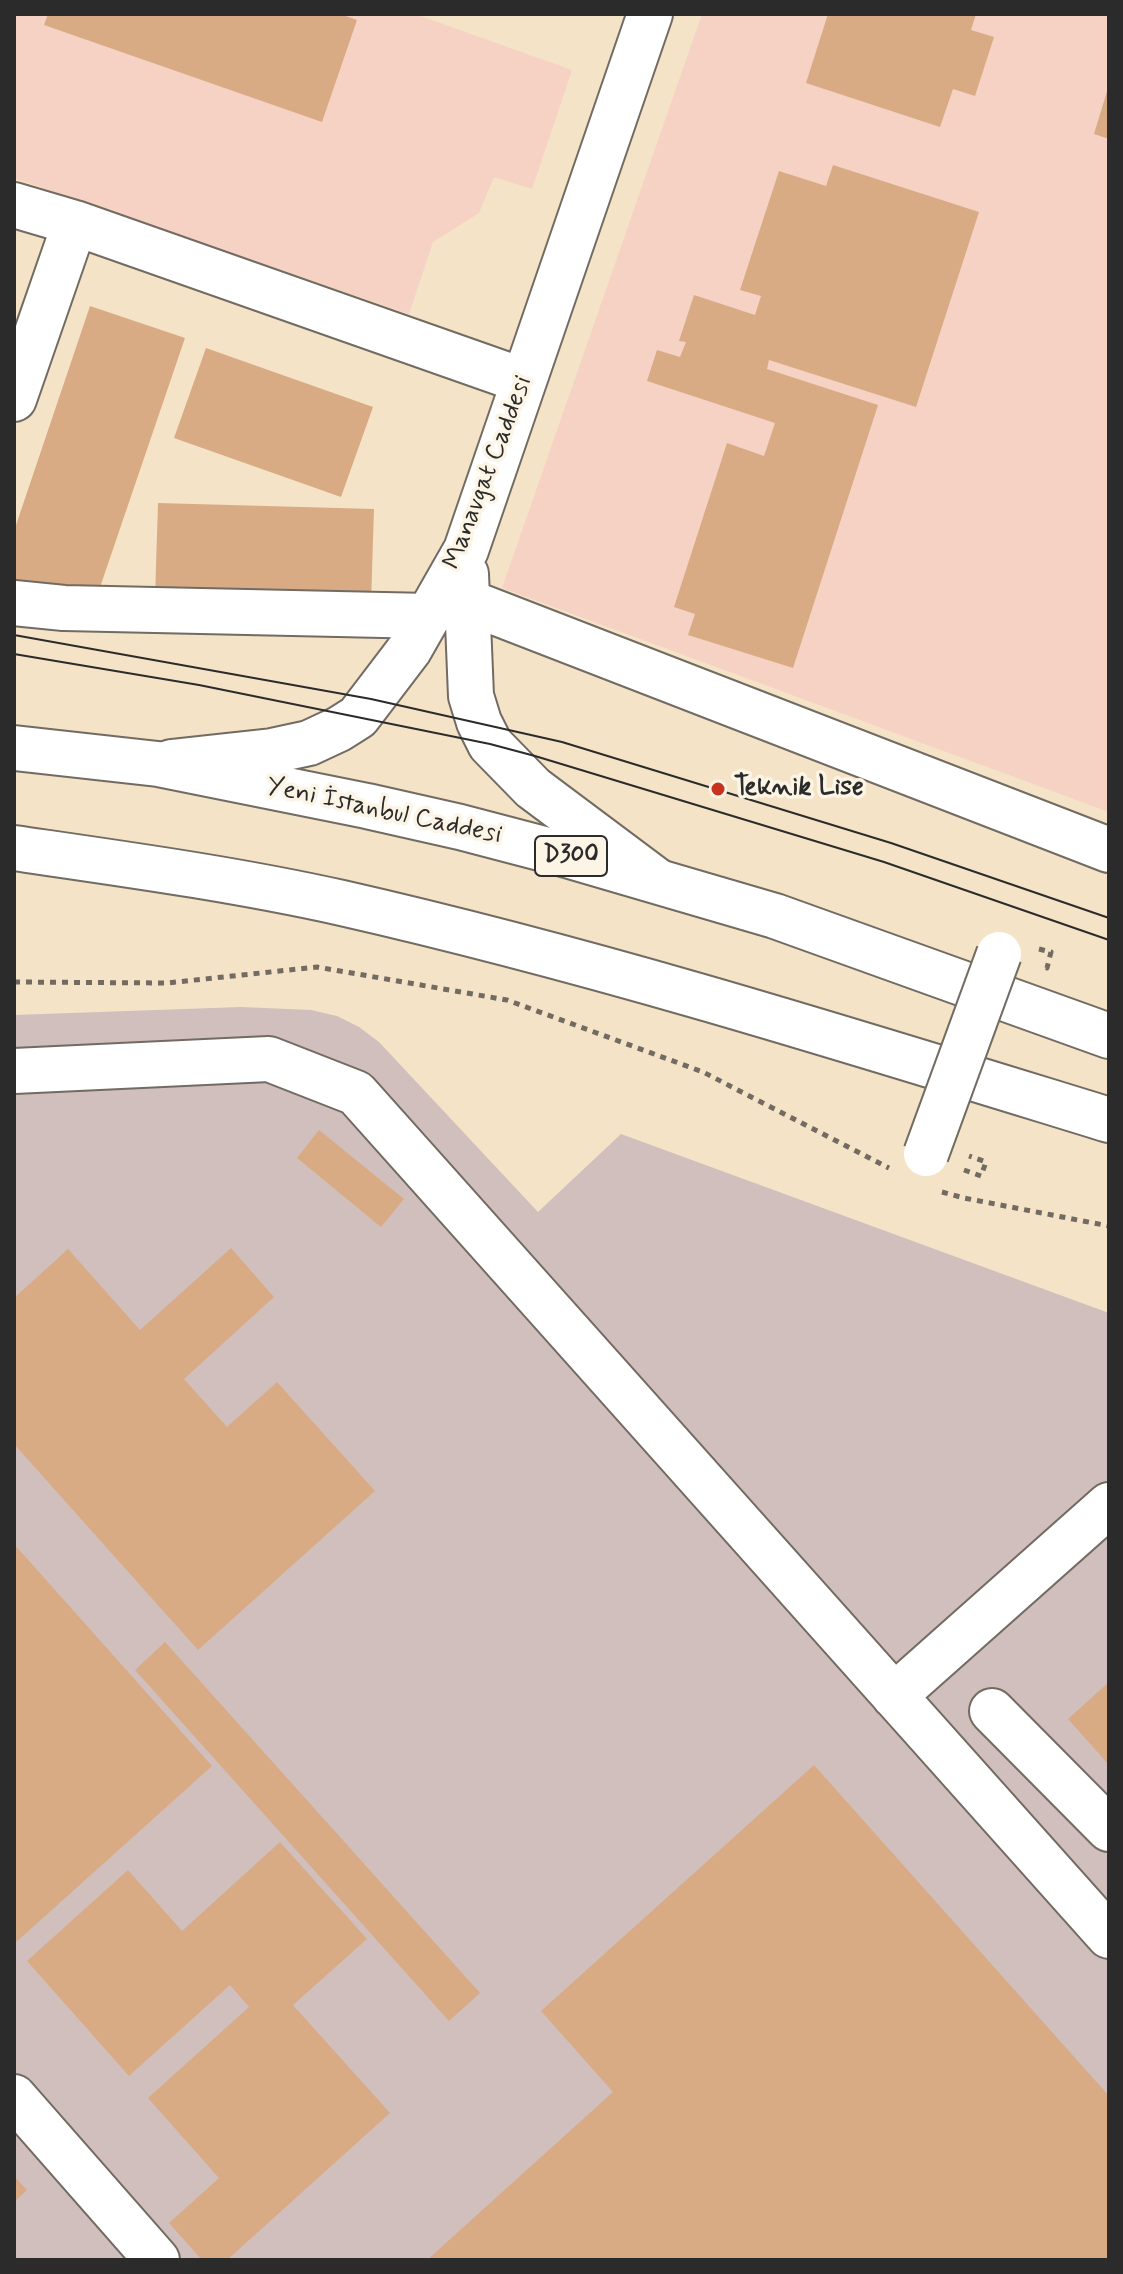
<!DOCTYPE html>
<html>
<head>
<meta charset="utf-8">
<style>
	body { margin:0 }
	#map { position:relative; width:1123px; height:2274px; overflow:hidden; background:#f4e3c7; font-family:Mynerve,sans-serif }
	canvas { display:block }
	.frame { position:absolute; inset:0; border:16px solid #2b2b2b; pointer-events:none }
</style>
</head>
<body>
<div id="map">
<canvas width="1123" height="2274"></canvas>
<div class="frame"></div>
</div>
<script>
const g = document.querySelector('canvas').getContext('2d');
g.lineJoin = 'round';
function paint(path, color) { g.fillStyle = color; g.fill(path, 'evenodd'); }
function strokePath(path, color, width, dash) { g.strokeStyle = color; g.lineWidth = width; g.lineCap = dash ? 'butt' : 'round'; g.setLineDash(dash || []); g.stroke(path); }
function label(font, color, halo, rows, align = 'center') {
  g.font = font + ' Mynerve,sans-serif'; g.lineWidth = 7; g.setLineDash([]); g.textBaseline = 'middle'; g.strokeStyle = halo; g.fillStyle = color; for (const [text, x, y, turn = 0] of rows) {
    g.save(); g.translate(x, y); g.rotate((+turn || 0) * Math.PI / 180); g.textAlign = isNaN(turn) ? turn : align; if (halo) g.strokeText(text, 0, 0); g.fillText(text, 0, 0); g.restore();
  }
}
paint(new Path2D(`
	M14,14H415L572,70L532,189L494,177L479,213L433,242L409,314L14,178Z
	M702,14H1109V812L502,588Z`), '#f6d2c4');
paint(new Path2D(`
	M241,1007L311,1010L337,1016L359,1027L379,1042L538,1212L621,1134L1109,1313V2260H14V1015Z`), '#d1bfbe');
paint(new Path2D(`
	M48,14H340L357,20L322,122L44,25Z
	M828,14H976L971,30L994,37L975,96L953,89L940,127L806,83Z
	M1108,88H1109V139L1094,134Z
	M833,165L979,212L916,407L769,360L767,369L878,405L793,668L688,635L695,614L674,607L727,443L764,456L775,423L647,381L657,350L680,357L686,342L679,341L694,295L755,315L761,296L740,290L779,171L826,186Z
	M90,306L185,338L96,599L14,589V531Z
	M206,348L373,407L341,497L174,438Z
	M158,503L374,509L371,603L155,598Z
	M319,1130L404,1199L381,1227L297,1158Z
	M231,1248L274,1297L184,1379L227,1427L277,1382L375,1491L198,1650L14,1444V1298L68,1249L140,1330Z
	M14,1544L212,1766L14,1944Z
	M165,1642L480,1993L449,2021L135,1670Z
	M1109,1682V1765L1068,1719Z
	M814,1765L1109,2096V2260H427L613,2092L541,2011Z
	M280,1842L367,1939L293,2005L390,2113L227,2260H202L169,2223L219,2178L148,2098L249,2007L230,1985L129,2076L27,1961L128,1870L182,1931Z
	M14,2176L27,2190L14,2202Z`), '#d9ab84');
const minor = new Path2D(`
	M14,205L75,223L524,381
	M14,399L75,223
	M466,574L471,696L479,722L490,744L533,788L656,880
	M466,601L1109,850
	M14,603L64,608L429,616
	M171,762L272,751L309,743L339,729L358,717L409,650L466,550L650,14
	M14,1071L269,1059L356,1093L1109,1936
	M894,1696L1109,1505
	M992,1711L1109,1829
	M14,2097L157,2260`);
const highway = new Path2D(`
	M14,748L158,764L367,806L460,827L563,854L775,916L1109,1036
	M14,848C124,864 234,879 342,903C601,962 855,1042 1109,1120`);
strokePath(minor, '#716b62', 48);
strokePath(highway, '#716b62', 48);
strokePath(new Path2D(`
	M1039,949L1051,952L1047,968L1042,966
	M14,982L167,983L317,967L507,1000L703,1072L889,1168
	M964,1170L981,1176L986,1162L969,1156
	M942,1192L964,1198L1109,1226`), '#716b62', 5, [6, 6]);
strokePath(minor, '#fff', 44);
strokePath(highway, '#fff', 44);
strokePath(new Path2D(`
	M14,635L371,699L562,742L891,843L1109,918
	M14,654L199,685L490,744L535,756L884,862L1109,940`), '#2b2b2b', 2);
const minorBridge = new Path2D(`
	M926,1154L999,954`);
strokePath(minorBridge, '#716b62', 48, []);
strokePath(minorBridge, '#fff', 44);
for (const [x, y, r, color] of [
	[718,789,8,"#c8321e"]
]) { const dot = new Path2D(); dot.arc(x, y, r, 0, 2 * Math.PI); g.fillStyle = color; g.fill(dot); strokePath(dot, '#fcf5e5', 3); }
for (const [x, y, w] of [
	[571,856,72]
]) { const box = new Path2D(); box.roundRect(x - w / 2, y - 20, w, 40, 6); g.fillStyle = '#fcf5e5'; g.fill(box); strokePath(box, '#2b2b2b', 2); }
label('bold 24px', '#2b2b2b', null, [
	["D300",571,856]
]);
label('26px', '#2b2b2b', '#fcf5e5', [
	["Manavgat Caddesi",489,473,-69],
	["Yeni İstanbul Caddesi",384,812,12]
]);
label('bold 26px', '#2b2b2b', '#fcf5e5', [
	["Teknik Lise",734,789]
], 'left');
</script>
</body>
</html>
